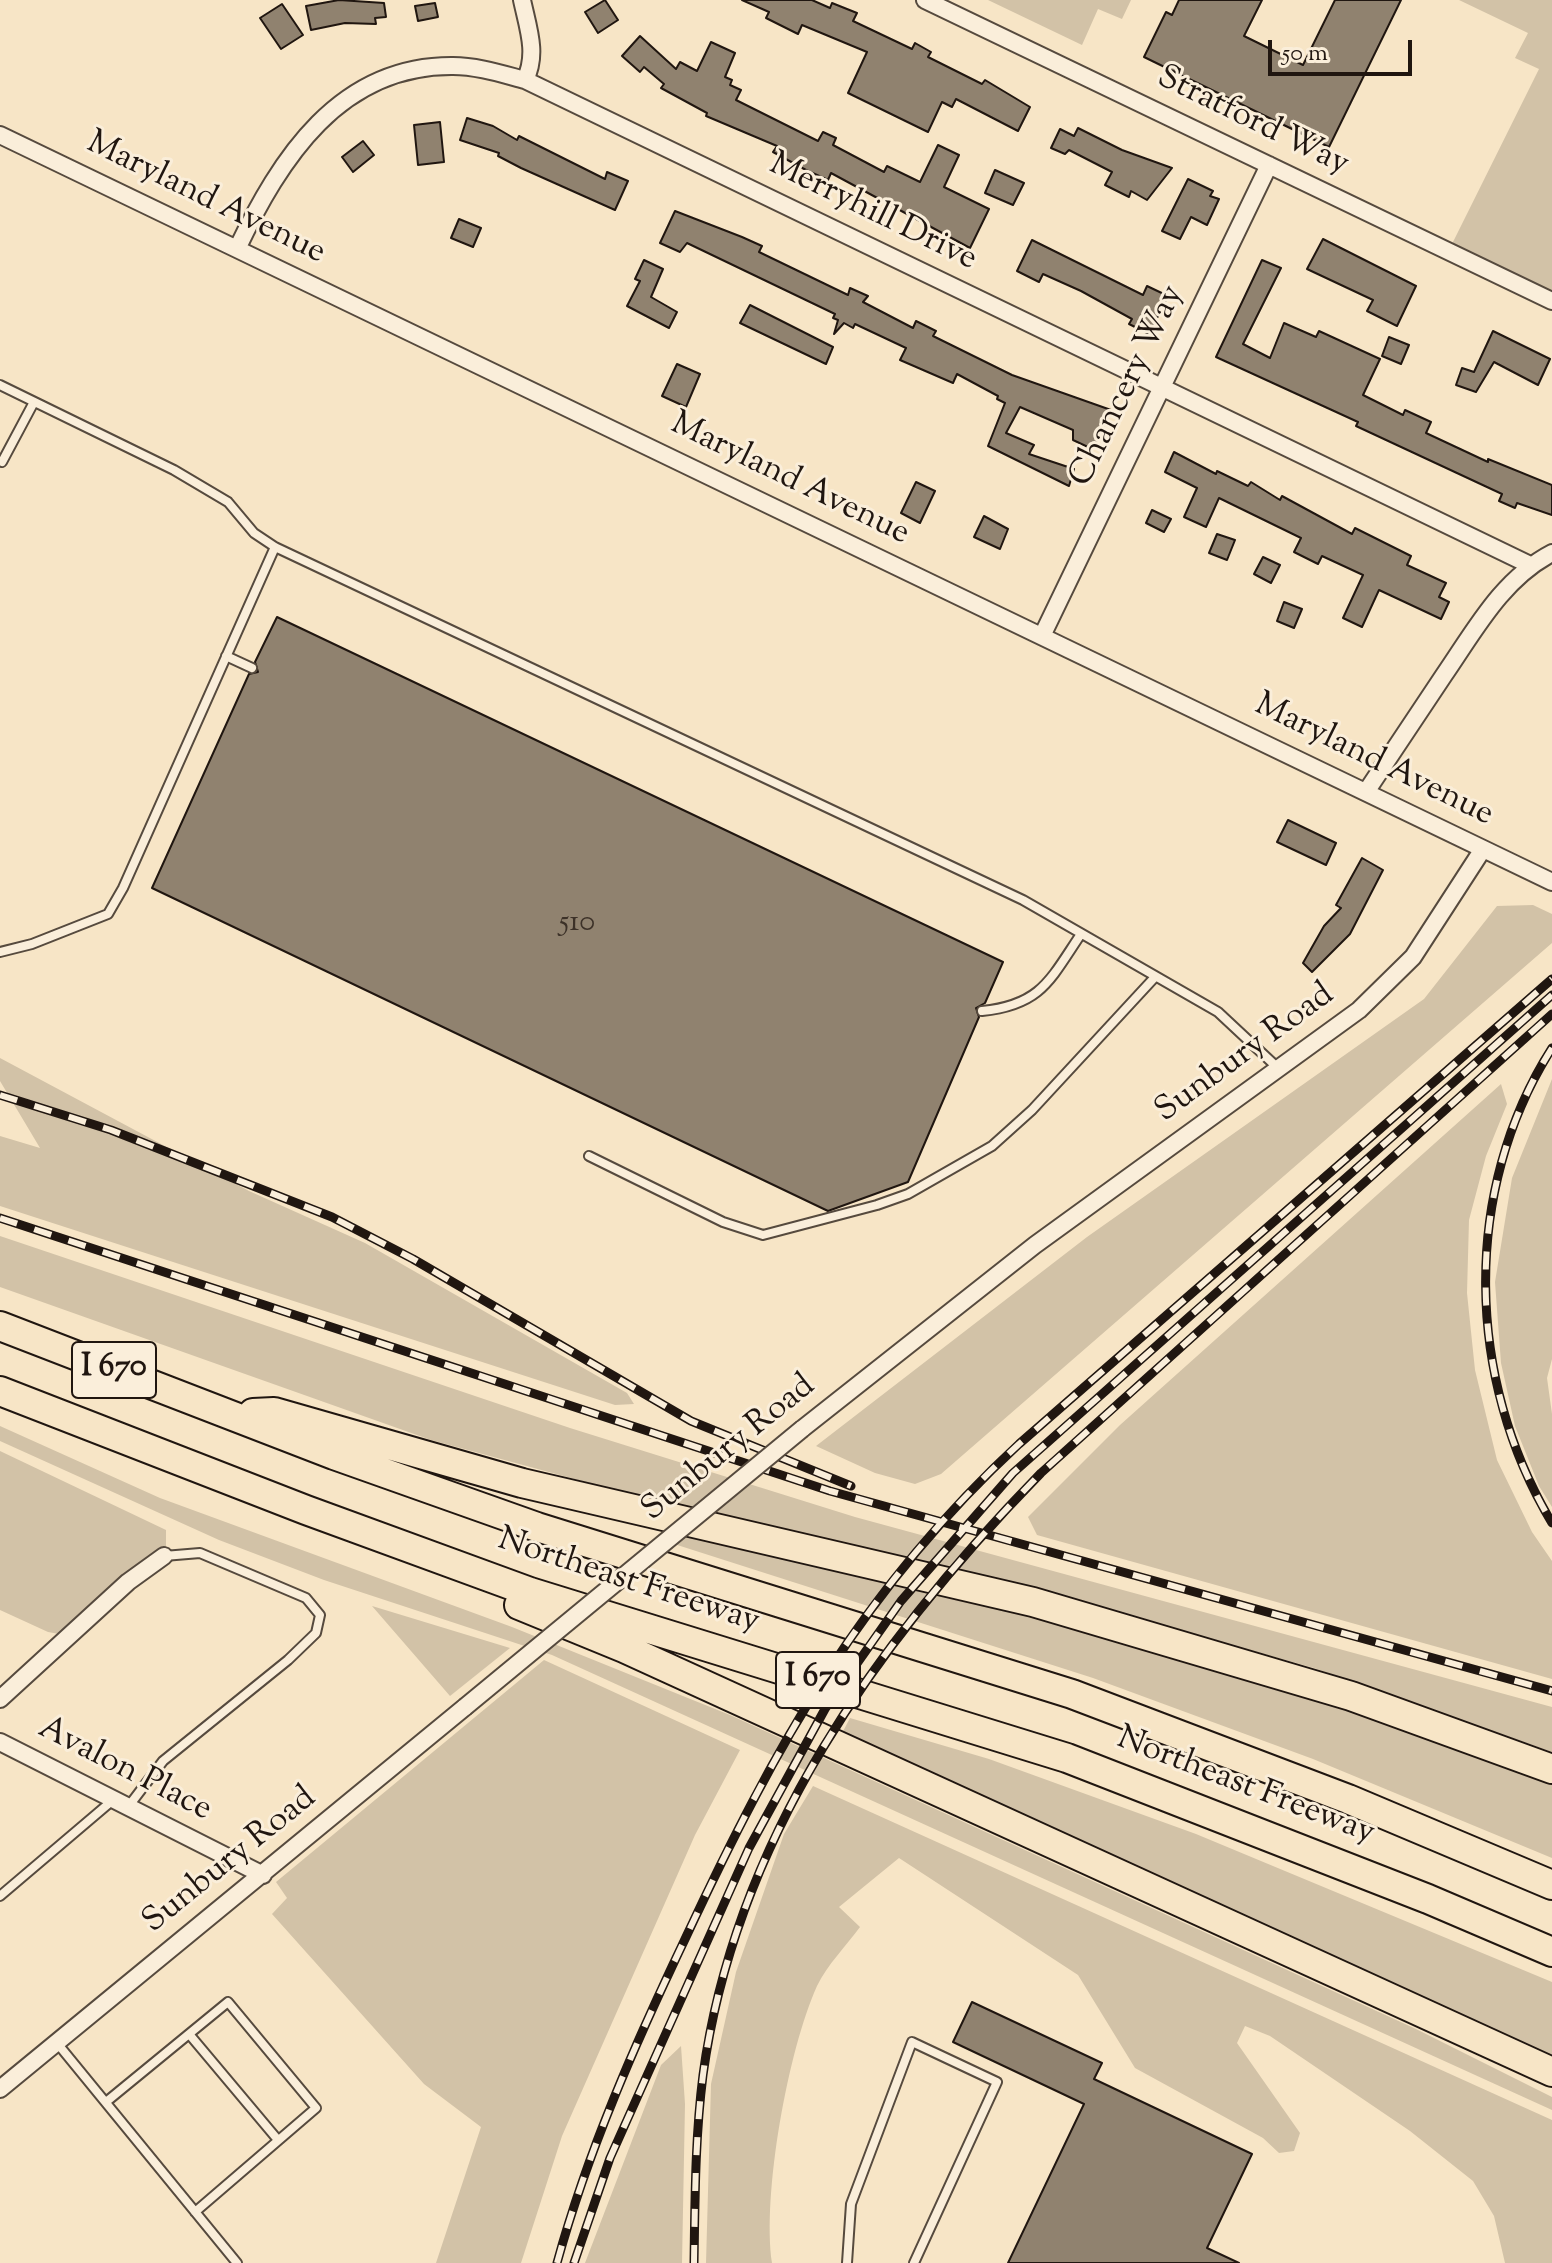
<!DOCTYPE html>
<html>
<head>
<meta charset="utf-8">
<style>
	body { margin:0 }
	#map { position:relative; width:1552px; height:2263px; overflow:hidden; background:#f7e5c6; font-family:"Sorts Mill Goudy",serif }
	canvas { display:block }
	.scale { position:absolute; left:1268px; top:40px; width:144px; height:36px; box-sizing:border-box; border:4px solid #201610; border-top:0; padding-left:10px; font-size:24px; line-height:28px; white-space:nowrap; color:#201610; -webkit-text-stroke:6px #faeeda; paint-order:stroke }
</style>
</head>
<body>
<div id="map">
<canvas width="1552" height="2263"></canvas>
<div class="scale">50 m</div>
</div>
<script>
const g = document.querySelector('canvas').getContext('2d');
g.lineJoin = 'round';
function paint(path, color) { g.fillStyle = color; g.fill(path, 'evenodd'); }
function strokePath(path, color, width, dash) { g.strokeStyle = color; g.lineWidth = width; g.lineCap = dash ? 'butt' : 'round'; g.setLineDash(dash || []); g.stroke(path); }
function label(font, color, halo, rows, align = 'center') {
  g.font = font + ' "Sorts Mill Goudy",serif'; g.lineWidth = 6; g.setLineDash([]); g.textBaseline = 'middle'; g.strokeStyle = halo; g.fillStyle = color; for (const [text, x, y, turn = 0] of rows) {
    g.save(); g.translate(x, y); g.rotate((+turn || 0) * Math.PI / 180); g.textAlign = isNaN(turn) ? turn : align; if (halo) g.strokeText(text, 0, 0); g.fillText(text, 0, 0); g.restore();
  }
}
paint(new Path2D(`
	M988,0H1131L1122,19L1098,9L1082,45Z
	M1459,0H1552V292L1452,244L1539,69L1515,58L1528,33Z
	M1533,905L1552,914V943L941,1474L915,1484L875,1473L816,1446L1087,1237L1424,999L1497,906Z
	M0,1058L249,1191L365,1243L627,1393L634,1404L615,1405L0,1206V1136L40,1148L0,1081Z
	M1552,1079V1359L1547,1378L1552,1414V1507L1539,1486L1515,1426L1501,1363L1495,1282L1512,1178Z
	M1501,1084L1507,1104L1486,1156L1469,1220L1467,1293L1475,1370L1497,1460L1532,1532L1552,1561V1679L1037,1535L1028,1517L1120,1425Z
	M0,1236L570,1428L855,1517L1552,1707V1752L1314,1668L1023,1587L718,1518L431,1440L0,1287Z
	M0,1426L160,1498L512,1627L730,1715L1416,2029L1552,2097V2110L552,1655L324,1580L219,1540L0,1441Z
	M0,1451L166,1530V1549L65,1635L48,1632L0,1610Z
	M675,1533C820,1565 966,1597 1110,1636C1260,1676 1408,1727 1552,1783V1858L1313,1759L1093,1678L671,1543Z
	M372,1606L510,1648L450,1696Z
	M544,1660L740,1750L695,1835L562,2136L521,2263H436L481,2127L424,2084L272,1914L287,1898L276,1882Z
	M850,1718L989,1759L1196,1834L1552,1982V2062L839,1739Z
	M813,1786L1552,2120V2263H1505L1494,2216L1473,2181L1410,2131L1270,2036L1245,2026L1237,2043L1300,2133L1294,2151L1279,2153L1263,2138L1135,2068L1078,1975L899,1858L839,1907L860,1927C847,1945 827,1965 817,1986C788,2050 762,2194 772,2263H706L711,2084L736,1972L784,1834Z
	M681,2046L685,2104L682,2263H585L661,2065Z`), '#d2c2a7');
const building = new Path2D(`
	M339,0L384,3L386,17L375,18L376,24L345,23L311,30L306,6Z
	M605,0L618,20L598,33L585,12Z
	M742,0H812L830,8L832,3L857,13L853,21L912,49L915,43L931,52L928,57L982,84L985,80L1030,107L1018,131L956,99L952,107L942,102L928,132L848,93L867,52L802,25L798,34L766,18L769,12Z
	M1179,0H1262L1244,36L1303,65L1335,0H1401L1329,147L1144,57L1166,12L1172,15Z
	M435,3L438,17L418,21L415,6Z
	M282,4L303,35L281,49L260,18Z
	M640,36L676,69L680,62L697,71L711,42L735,53L725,77L732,80L730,85L741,90L736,100L818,141L823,132L836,138L833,145L884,172L887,166L920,182L938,145L959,155L944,187L989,209L970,248L831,173L828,180L806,170L773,152L777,146L706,116L707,113L661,88L664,84L644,67L640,72L622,56Z
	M467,118L493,126L517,140L519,136L605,179L607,172L628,181L615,210L521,168L498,156L499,153L460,140Z
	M440,122L444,162L418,165L414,125Z
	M1078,128L1122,150L1172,168L1147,200L1131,191L1129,197L1105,185L1112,172L1069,150L1065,154L1051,148L1060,129L1074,136Z
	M363,141L374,155L353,172L342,157Z
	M995,170L1024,183L1013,205L985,193Z
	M1188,179L1213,191L1210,196L1219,199L1207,225L1191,217L1180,239L1162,231Z
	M675,211L742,237L762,246L759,252L848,295L850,288L868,296L863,302L913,328L916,321L936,331L933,336L1012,375L1111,410L1095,444L1092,442L1090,448L1073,440V430L1020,407L1006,433L1034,445L1029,454L1074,469L1069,486L988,446L1005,403L997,399L998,396L957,374L953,383L900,360L906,348L855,324L853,328L844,323L834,334L838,320L833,318L835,314L687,243L680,252L660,243Z
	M459,219L481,228L473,247L451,238Z
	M1323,239L1416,286L1397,326L1367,311L1373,300L1307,269Z
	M1032,240L1143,295L1147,286L1168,296L1149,334L1129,324L1132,319L1081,291L1043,274L1039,282L1017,271Z
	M644,260L663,269L651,297L677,312L669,328L627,306L640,281L635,279Z
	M1262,260L1281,268L1243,344L1270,358L1284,323L1316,337L1319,331L1380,359L1363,395L1403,415L1405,410L1431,422L1426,433L1488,462V459L1552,485V515L1517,503L1515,508L1499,501L1502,494L1356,426L1358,422L1216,357Z
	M750,305L833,347L826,364L740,323Z
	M1493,331L1550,359L1538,385L1494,362L1476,392L1456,385L1462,368L1474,372Z
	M1389,337L1409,345L1401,364L1382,356Z
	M677,364L700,374L686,407L662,396Z
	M1174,452L1216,474L1217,471L1248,486L1251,482L1280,500L1282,496L1352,534L1355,528L1411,556L1407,565L1446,583L1439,597L1449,602L1441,619L1379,590L1362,627L1343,618L1363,575L1322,556L1318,564L1294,552L1301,538L1219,498L1206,527L1184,517L1197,488L1165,472Z
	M916,482L935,491L920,523L901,513Z
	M1152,510L1171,519L1164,532L1146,523Z
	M984,516L1008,529L1000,549L974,537Z
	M1217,534L1235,540L1227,560L1209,553Z
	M1263,557L1280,565L1271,583L1254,574Z
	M1284,602L1302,609L1294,628L1277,621Z
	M277,617L1003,962L985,1003L976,1008L979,1017L908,1182L828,1211L152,888L249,674L258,672L255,662Z
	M1288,820L1336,843L1326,865L1277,842Z
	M1362,858L1383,870L1350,934L1312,972L1303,963L1324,926L1341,908L1336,905Z
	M972,2002L1102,2063L1094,2079L1252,2154L1207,2248L1239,2263H1008L1084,2104L953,2042Z`);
paint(building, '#90826f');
strokePath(building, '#201610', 2);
const lane = new Path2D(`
	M0,385L174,470L228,502L254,533L275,547L1023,900L1218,1012L1279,1069
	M2,462L34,402
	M226,656L252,668
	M0,952L32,944L108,914L123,888L275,547
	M982,1011C1041,1005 1050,980 1081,934
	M589,1156L723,1222L763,1235L877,1205L908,1194L992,1146L1032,1110L1155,977
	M128,1807L163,1761L288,1660L316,1633L320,1615L306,1598L200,1553L164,1556
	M0,1896L113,1800
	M189,2034L278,2140
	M57,2043L237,2263
	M106,2102L228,2002L316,2108L195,2212
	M847,2263L851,2204L912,2042L997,2082L914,2263`);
const street = new Path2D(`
	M522,0C528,28 538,54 525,80
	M925,0L1552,301
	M0,135L1552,882
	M237,249C280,159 339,65 453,66C477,66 502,74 525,80L1530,565
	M1042,636L1269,165
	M1366,792C1392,753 1418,714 1444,675C1475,630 1502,579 1552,553
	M802,1429L1035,1245L1359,1010L1413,957L1483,849
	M0,1699L128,1582L164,1556
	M0,1742L263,1875
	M0,2089L465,1707`);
const highway = new Path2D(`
	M0,1326L334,1455L537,1527L1072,1694L1348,1799L1552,1885
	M0,1391L306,1510L530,1592L1067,1758L1428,1899L1552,1952
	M253,1413L274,1412L522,1483L1033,1602L1351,1696L1552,1769
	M519,1605L624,1648L1552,2072`);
strokePath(lane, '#564a3e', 12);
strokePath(street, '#564a3e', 20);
strokePath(highway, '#201610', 32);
strokePath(lane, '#faeeda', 8);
strokePath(street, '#faeeda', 16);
strokePath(highway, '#f7e5c6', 28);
const rail = new Path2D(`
	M1552,1048C1461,1191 1466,1380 1552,1523
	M0,1095L111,1130L332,1217L413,1259L691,1421L851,1486
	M0,1218L830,1491L1552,1691
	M557,2263C588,2150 636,2042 686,1937C775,1746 862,1589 1019,1444L1552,979
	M574,2263L610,2158L749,1848L825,1709L901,1601L1013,1473L1552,995
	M694,2263C695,2200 695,2138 703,2075C735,1838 879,1639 1041,1473L1552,1014`);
strokePath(rail, '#201610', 9);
strokePath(rail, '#faeeda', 6, [18]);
const streetBridge = new Path2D(`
	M465,1707L802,1429`);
strokePath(streetBridge, '#564a3e', 20, []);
strokePath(streetBridge, '#faeeda', 16);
label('30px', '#3c3128', null, [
	["510",577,925]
]);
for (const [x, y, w] of [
	[114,1370,84],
	[818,1680,84]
]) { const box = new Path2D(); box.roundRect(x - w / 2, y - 28, w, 56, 6); g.fillStyle = '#faeeda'; g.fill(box); strokePath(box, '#201610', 2); }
label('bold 32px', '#201610', null, [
	["I 670",114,1370],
	["I 670",818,1680]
]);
label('34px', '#201610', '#faeeda', [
	["Stratford Way",1252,123,26],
	["Maryland Avenue",205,200,26],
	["Merryhill Drive",872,214,26],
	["Chancery Way",1129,387,-64],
	["Maryland Avenue",789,481,26],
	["Maryland Avenue",1373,762,26],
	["Sunbury Road",1246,1055,-36],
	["Sunbury Road",730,1450,-39],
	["Northeast Freeway",628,1583,18],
	["Avalon Place",124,1771,27],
	["Northeast Freeway",1245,1788,21],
	["Sunbury Road",231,1862,-39]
]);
</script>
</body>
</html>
